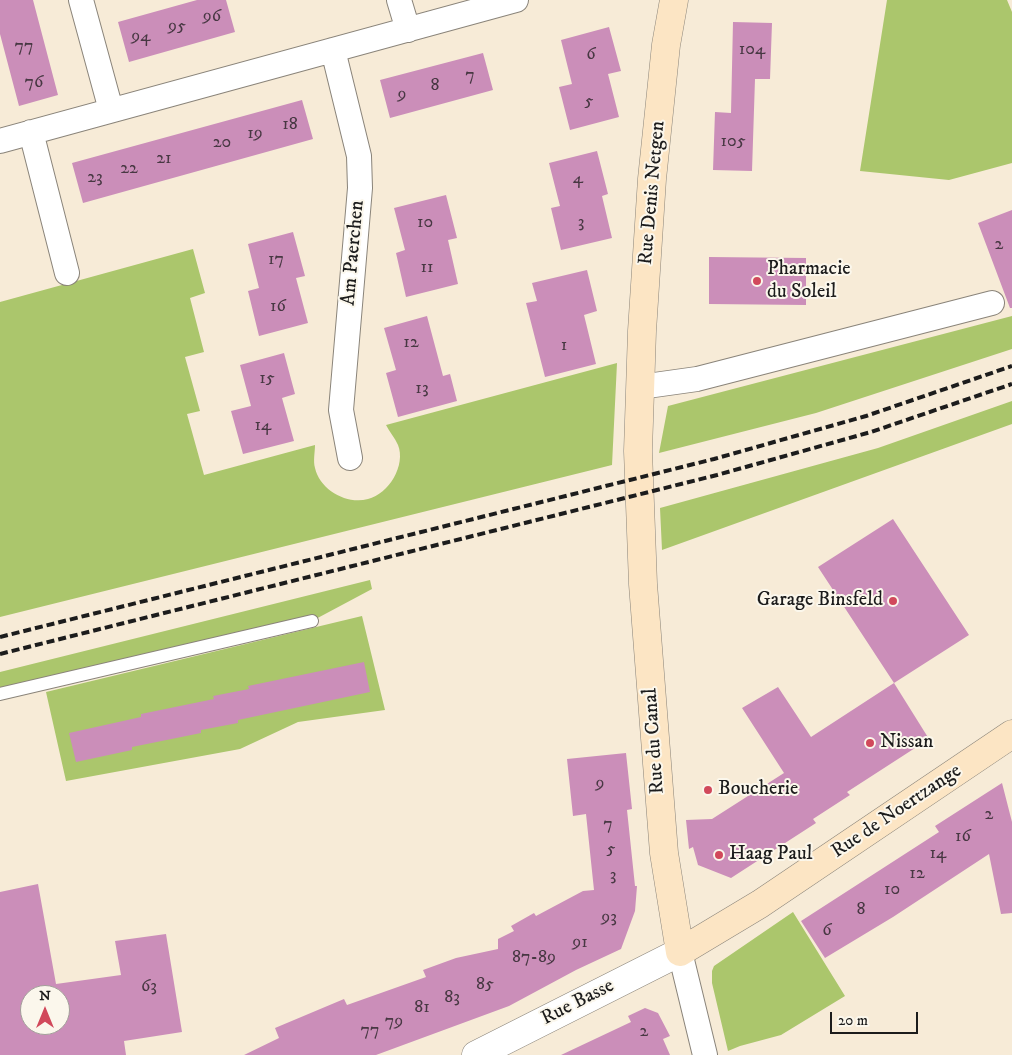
<!DOCTYPE html>
<html>
<head>
<meta charset="utf-8">
<style>
	body { margin:0 }
	#map { position:relative; width:1012px; height:1055px; overflow:hidden; background:#f7ebd7; font-family:"IM FELL DW Pica",serif }
	canvas { display:block }
	.north { position:absolute; left:20px; top:985px; width:50px; height:50px; box-sizing:border-box; background:#fbf7ec; border:1px solid #a29f99; border-radius:50%; rotate:0deg; font-size:14px; font-weight:700; line-height:20px; text-align:center; color:#1c1c1c }
	.north::after { content:''; display:block; margin:auto; width:18px; height:22px; background:#d1495b; clip-path:polygon(50% 0,100% 100%,50% 72%,0 100%) }
	.scale { position:absolute; left:830px; top:1012px; width:88px; height:22px; box-sizing:border-box; border:2px solid #1c1c1c; border-top:0; padding-left:6px; font-size:15px; line-height:18px; white-space:nowrap; color:#1c1c1c; -webkit-text-stroke:4px #fbf7ec; paint-order:stroke }
</style>
</head>
<body>
<div id="map">
<canvas width="1012" height="1055"></canvas>
<div class="north">N</div>
<div class="scale">20 m</div>
</div>
<script>
const g = document.querySelector('canvas').getContext('2d');
g.lineJoin = 'round';
function paint(path, color) { g.fillStyle = color; g.fill(path, 'evenodd'); }
function strokePath(path, color, width, dash) { g.strokeStyle = color; g.lineWidth = width; g.lineCap = dash ? 'butt' : 'round'; g.setLineDash(dash || []); g.stroke(path); }
function label(font, color, halo, rows, align = 'center') {
  g.font = font + ' "IM FELL DW Pica",serif'; g.lineWidth = 4; g.setLineDash([]); g.textBaseline = 'middle'; g.strokeStyle = halo; g.fillStyle = color; for (const [text, x, y, turn = 0] of rows) {
    g.save(); g.translate(x, y); g.rotate((+turn || 0) * Math.PI / 180); g.textAlign = isNaN(turn) ? turn : align; if (halo) g.strokeText(text, 0, 0); g.fillText(text, 0, 0); g.restore();
  }
}
paint(new Path2D(`
	M887,0H1007L1012,12V163L949,180L860,171Z
	M193,249L205,293L190,298L204,352L185,357L200,411L187,414L204,475L315,445C315,452 313,461 315,468C320,490 347,505 368,499C389,494 406,465 398,445C395,438 389,431 386,425L617,363L612,465L0,617V302Z
	M1012,316V349L816,413L659,453L668,406Z
	M1012,401V424L662,550L660,508L878,448Z
	M370,580L372,589L312,621L0,694V672Z
	M362,616L385,710L298,722L240,749L66,781L46,692Z
	M793,912L845,996L781,1035L740,1046L728,1051L712,983V971L714,966Z`), '#abc66c');
paint(new Path2D(`
	M0,0H33L58,95L19,106L0,34Z
	M197,0H226L235,32L129,62L118,22Z
	M733,22L772,23L770,79H755L752,171L713,170L715,112L731,113Z
	M609,27L621,71L608,74L619,117L570,130L559,87L572,84L561,40Z
	M483,53L493,90L390,118L380,80Z
	M302,100L313,139L83,203L72,163Z
	M597,151L608,194L602,196L612,238L561,250L551,208L560,206L549,163Z
	M446,195L457,238L448,240L458,284L406,297L396,253L405,250L394,208Z
	M1012,210V308H1010L978,223Z
	M293,232L305,276L296,278L308,323L259,336L248,291L259,288L248,244Z
	M709,257L806,258V305L709,304Z
	M587,270L597,311L584,315L596,364L545,377L526,303L537,301L532,283Z
	M427,316L443,376L450,374L457,401L398,417L386,373L396,370L384,328Z
	M284,353L295,394L282,398L294,441L243,454L231,411L251,406L240,365Z
	M893,519L969,635L894,683L818,567Z
	M364,662L370,692L238,720V723L201,730V733L132,747V750L76,762L69,733L141,717V714L214,699L213,696L249,689L248,686Z
	M894,683L929,739L847,792L850,795L813,819L816,823L731,878L698,865L693,847L689,849L686,820L712,819L784,773L742,708L778,687L811,737Z
	M626,753L632,809L627,810L635,886H637L635,911L621,949L576,970L509,1006L376,1055H244L279,1038L275,1028L344,999L347,1005L426,977L423,970L456,958L498,949V939L514,931L511,926L534,913L536,916L583,891L594,890L586,814L573,816L567,759Z
	M1002,783L1012,822V913L1001,914L989,854L893,917L825,958L801,921L939,832L935,826Z
	M38,884L56,984L121,975L115,941L166,934L182,1032L124,1041L126,1055H0V892ZM30,995H60V1025H30Z
	M645,1008L658,1013L670,1036L663,1039L670,1055H561L631,1022L628,1016Z`), '#cb8eb9');
const service = new Path2D(`
	M0,694L312,621`);
const minor = new Path2D(`
	M81,0L111,110
	M399,0L408,30
	M333,50L359,156L360,188L341,410L350,458
	M31,132L67,273
	M0,141L516,0
	M640,387L697,379L992,303
	M680,952L705,1055`);
const tertiary = new Path2D(`
	M476,1055L680,952`);
const secondary = new Path2D(`
	M674,0L666,45L652,179L642,331L638,451L643,584L664,853L680,952L760,904L1012,734`);
strokePath(service, '#8a847a', 14);
strokePath(minor, '#8a847a', 26);
strokePath(tertiary, '#8a847a', 29);
strokePath(secondary, '#8a847a', 29);
strokePath(service, '#fff', 12);
strokePath(minor, '#fff', 24);
strokePath(tertiary, '#fff', 28);
strokePath(secondary, '#fce5c4', 28);
strokePath(new Path2D(`
	M0,637L714,459L866,416L1012,366
	M0,654L717,475L871,432L1012,384`), '#1c1c1c', 4, [8, 4]);
for (const [x, y, r, color] of [
	[757,281,5,"#d1495b"],
	[893,601,5,"#d1495b"],
	[870,743,5,"#d1495b"],
	[708,790,5,"#d1495b"],
	[719,855,5,"#d1495b"]
]) { const dot = new Path2D(); dot.arc(x, y, r, 0, 2 * Math.PI); g.fillStyle = color; g.fill(dot); strokePath(dot, '#fbf7ec', 2); }
label('18px', '#483843', null, [
	["96",212,17],
	["95",177,27],
	["94",141,37],
	["77",24,47],
	["104",752,50],
	["6",591,55],
	["7",470,76],
	["76",34,83],
	["8",435,86],
	["9",402,95],
	["5",589,102],
	["18",290,125],
	["19",255,134],
	["105",733,142],
	["20",222,143],
	["21",164,159],
	["22",129,169],
	["23",95,178],
	["4",578,179],
	["10",425,223],
	["3",581,223],
	["2",999,245],
	["17",276,260],
	["11",427,268],
	["16",278,307],
	["12",411,343],
	["1",564,346],
	["15",267,379],
	["13",422,389],
	["14",263,426],
	["9",600,784],
	["2",989,815],
	["7",608,825],
	["16",963,837],
	["5",611,850],
	["14",938,854],
	["12",917,874],
	["3",613,876],
	["10",892,890],
	["8",861,910],
	["93",609,918],
	["6",827,931],
	["91",580,943],
	["87-89",534,958],
	["85",485,985],
	["63",149,987],
	["83",452,998],
	["81",422,1008],
	["79",394,1022],
	["77",370,1031],
	["2",644,1032]
]);
label('20px', '#1c1c1c', '#fbf7ec', [
	["Rue Denis Netgen",653,193,-85],
	["Am Paerchen",354,253,-85],
	["Rue du Canal",655,741,-94],
	["Rue de Noertzange",897,812,-34],
	["Rue Basse",578,1003,-27]
]);
label('20px', '#1c1c1c', '#fbf7ec', [
	["Pharmacie",767,270],
	["du Soleil",767,293],
	["Garage Binsfeld",883,601,"right"],
	["Nissan",880,743],
	["Boucherie",718,790],
	["Haag Paul",729,855]
], 'left');
</script>
</body>
</html>
